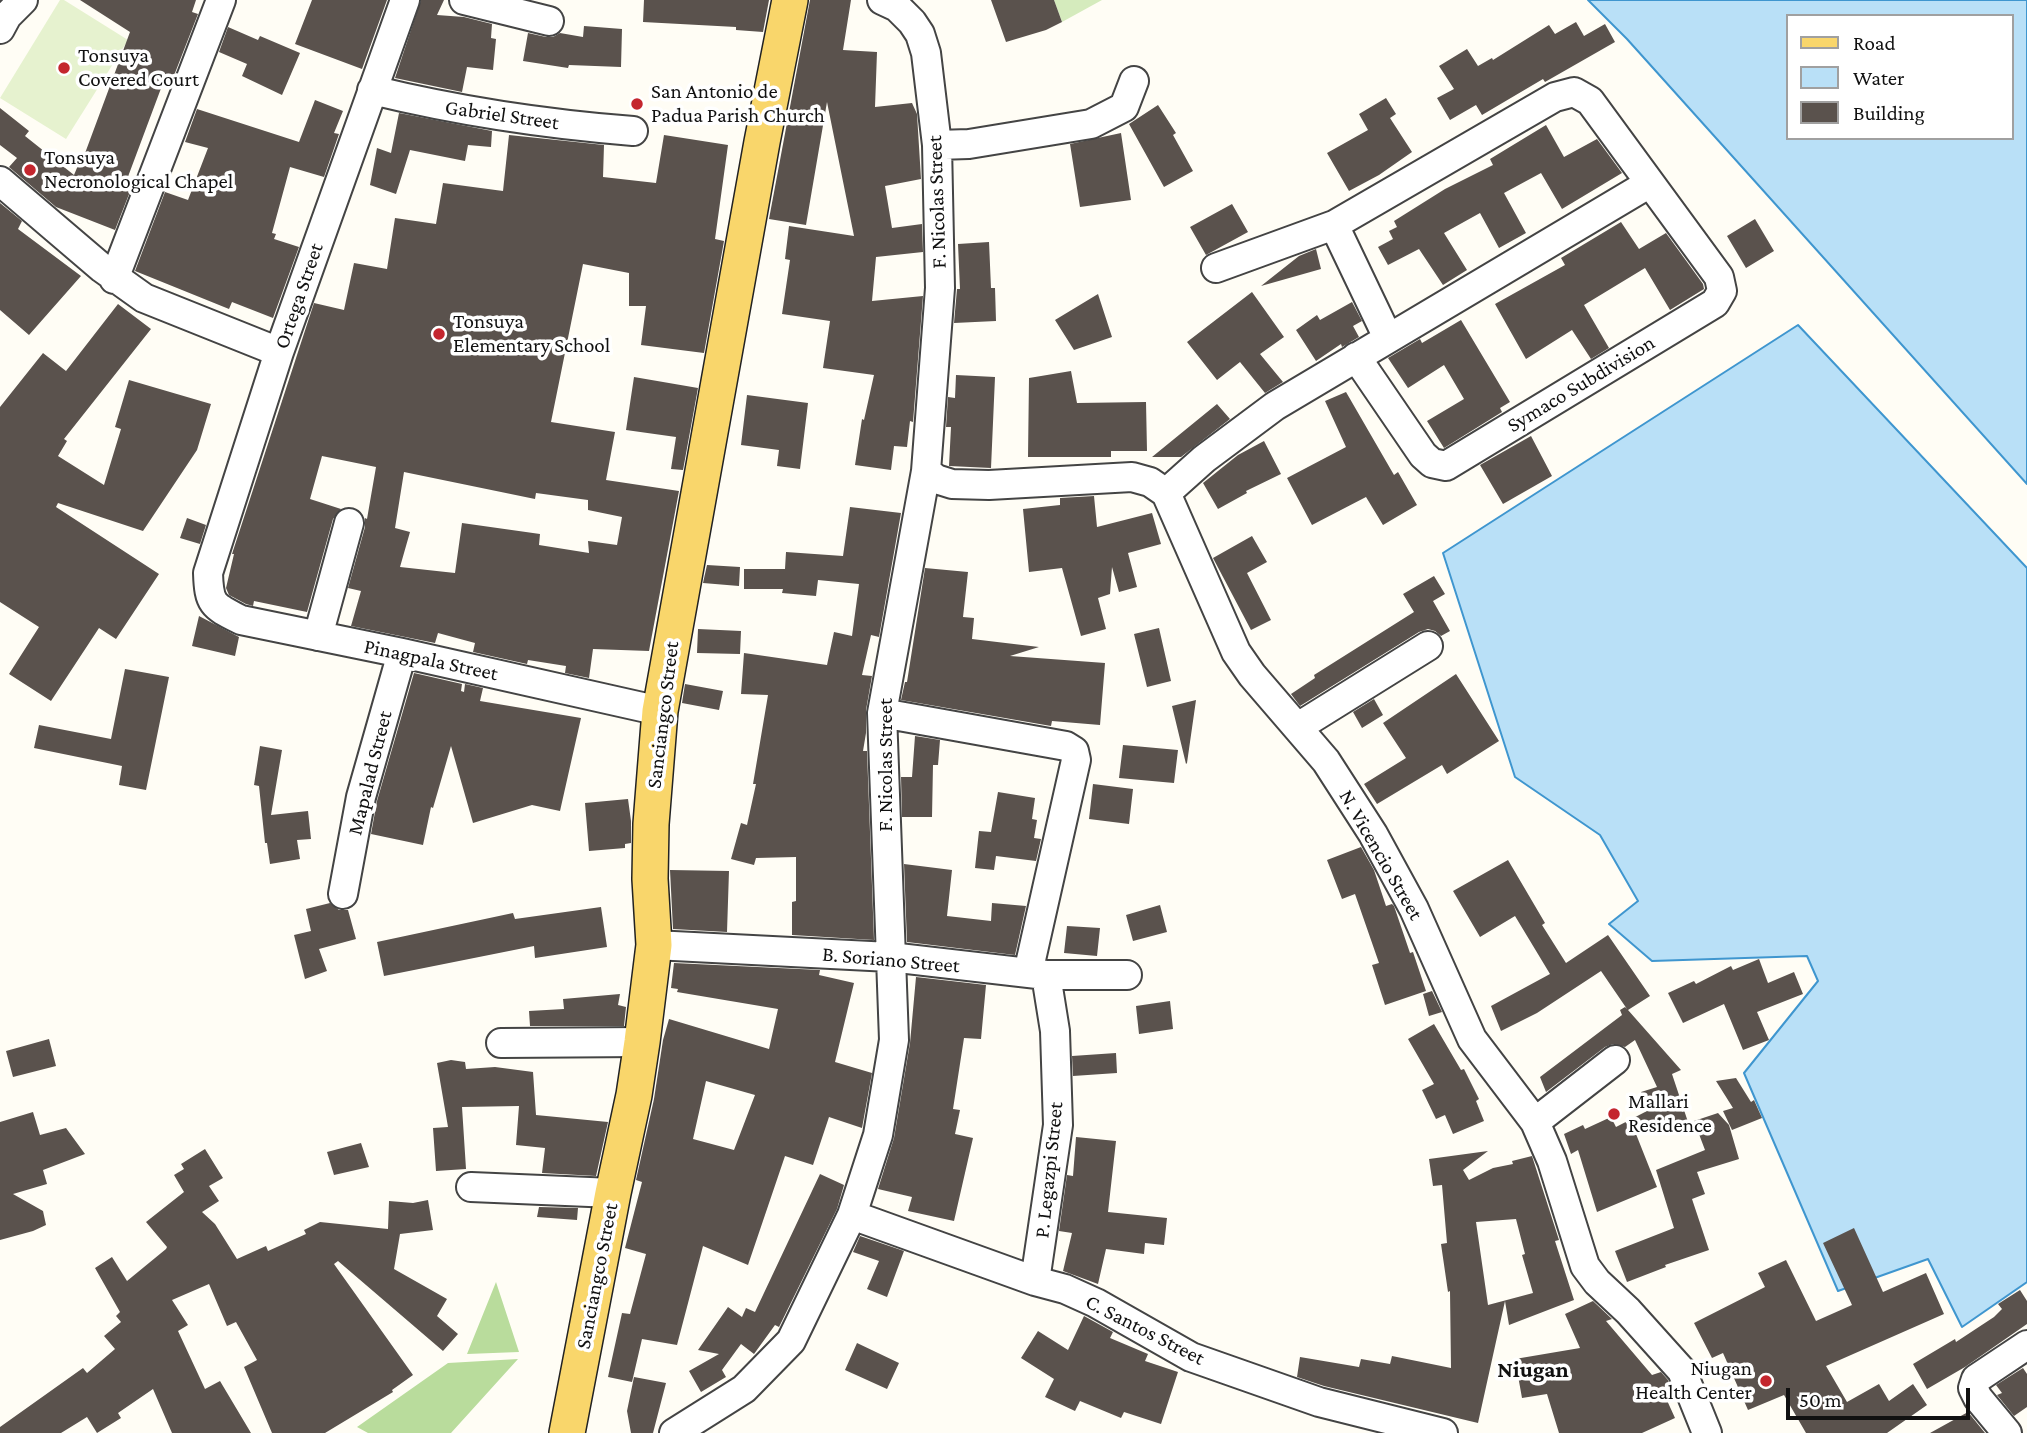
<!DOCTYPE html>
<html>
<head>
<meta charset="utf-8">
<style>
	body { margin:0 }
	#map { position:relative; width:2027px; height:1433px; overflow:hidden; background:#fffdf5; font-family:"Crimson Pro",serif }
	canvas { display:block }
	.legend { position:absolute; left:1786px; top:14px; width:228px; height:126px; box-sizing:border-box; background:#fff; border:2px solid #a0a0a0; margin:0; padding:9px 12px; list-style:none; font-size:21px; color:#111 }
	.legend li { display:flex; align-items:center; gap:14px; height:35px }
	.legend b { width:35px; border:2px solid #a0a0a0 }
	.scale { position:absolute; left:1786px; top:1388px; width:184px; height:32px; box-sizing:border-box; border:4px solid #111; border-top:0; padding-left:9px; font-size:21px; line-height:24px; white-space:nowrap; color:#111; -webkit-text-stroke:5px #fff; paint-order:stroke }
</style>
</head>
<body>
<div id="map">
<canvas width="2027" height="1433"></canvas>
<ul class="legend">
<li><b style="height:9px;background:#f9d66b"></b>Road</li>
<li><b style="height:19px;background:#b9e0f7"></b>Water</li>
<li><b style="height:19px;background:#5a524d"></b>Building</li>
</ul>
<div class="scale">50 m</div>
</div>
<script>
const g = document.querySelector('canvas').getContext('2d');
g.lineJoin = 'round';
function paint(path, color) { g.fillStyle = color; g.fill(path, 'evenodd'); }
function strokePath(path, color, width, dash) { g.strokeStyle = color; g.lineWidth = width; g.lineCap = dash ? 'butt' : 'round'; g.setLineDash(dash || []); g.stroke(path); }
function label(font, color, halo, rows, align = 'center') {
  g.font = font + ' "Crimson Pro",serif'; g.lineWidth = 7; g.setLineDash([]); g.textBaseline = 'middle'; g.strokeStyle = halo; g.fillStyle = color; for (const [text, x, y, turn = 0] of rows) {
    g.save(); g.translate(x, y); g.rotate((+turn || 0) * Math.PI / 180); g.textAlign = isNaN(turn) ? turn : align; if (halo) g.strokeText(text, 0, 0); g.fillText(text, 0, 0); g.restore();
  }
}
paint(new Path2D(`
	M1054,0H1102L1062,22Z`), '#d5ebbd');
paint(new Path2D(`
	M496,1282L519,1352L467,1354Z
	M518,1359L451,1433H368L357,1427L448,1363Z`), '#b9dc9c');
paint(new Path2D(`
	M60,0H64L128,40L66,139L0,98Z`), '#e6f2cf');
const water = new Path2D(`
	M1588,0H2027V484L1627,39ZM1787,16H2011V138H1787Z
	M1798,325L2027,568V1282L1962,1327L1928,1259L1838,1291L1744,1073L1818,981L1807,956L1652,961L1609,924L1638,901L1600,835L1515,777L1443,553Z`);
paint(water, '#b9e0f7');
strokePath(water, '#3f96cf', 2);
paint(new Path2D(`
	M80,0H196L192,12L198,14L173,78L166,75L126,182L133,184L115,230L56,207L9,167L17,158L0,145V108L29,131L25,136L74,175L79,163L81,164L130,32Z
	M312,0H387L362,69L295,44Z
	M421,0H444L437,15L464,17L492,24L491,38L496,39L493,70L467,67L462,92L395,78Z
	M644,0H769L763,32L736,30V27L643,22Z
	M810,0H851L843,50L877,52L875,107L912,103L917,114L921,179L885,186L892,228L922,224L923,252L876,257L872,301L923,296L913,422L910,421L907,447L894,446L891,470L855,465L862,419L864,420L874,375L823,368L830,321L782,314L790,260L785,259L789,226L854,236L827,102L806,225L769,219Z
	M991,0H1054L1062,22L1046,30L1006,42Z
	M1576,22L1584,36L1605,24L1615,42L1545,82L1543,79L1482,115L1476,105L1450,120L1437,98L1454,89L1439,66L1467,49L1478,66L1492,58L1493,60L1549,25L1555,34Z
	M584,26L622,29L621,67L569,65L568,68L523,61L528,33L546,37H553L560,33L583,37Z
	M228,27L258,40L260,36L300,53L282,95L242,76L247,64L219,52Z
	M1386,98L1396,114L1390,118L1412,152L1379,175L1349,191L1327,153L1368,130L1359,114Z
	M315,100L343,111L334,133L339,134L324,177L290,167L272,233L276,234L274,239L299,247L273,318L232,302L229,309L135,271L165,192L188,200L208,148L185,142L197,109L299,142Z
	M1158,105L1176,133L1173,135L1193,171L1164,187L1129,124Z
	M399,113L492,131L491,147L468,145L465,161L410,150L396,194L370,185L377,148L391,153Z
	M1546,125L1564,157L1597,139L1622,173L1562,209L1541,173L1504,193L1526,233L1499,248L1480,213L1444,233L1467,270L1443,285L1419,249L1388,265L1378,247L1393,239L1389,231L1397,227L1394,221L1445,189L1493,165L1490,159Z
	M1121,133L1131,200L1080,207L1070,144Z
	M509,135L604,145L603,177L656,183L664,135L728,145L715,239L724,241L704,353L641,345L646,306H629V273L583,264L551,422L615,432L606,480L679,491L649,651L593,649L589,678L565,673L566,666L528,660L527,664L473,652L475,643L438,633L435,643L351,626L361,591L348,588L365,527V518L367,519L376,467L322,456L310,499L341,509L333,519L307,612L254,601L253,606L246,604L229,595L226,588L234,554H232L314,303L344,310L354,263L387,269L395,218L436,224L443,183L503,191ZM404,472L535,499L536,493L588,500V510L622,517L617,545L588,541L589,553L539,545L540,534L462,523L455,573L400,567L410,532L395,528Z
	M0,203L22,221L18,229L81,276L29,335L0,310Z
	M1232,204L1248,232L1206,255L1190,227Z
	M1755,219L1774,251L1746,268L1727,236Z
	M1621,222L1639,249L1666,233L1703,284L1704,289L1670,310L1645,268L1584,305L1609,348L1591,359L1572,330L1526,359L1495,304L1565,265L1561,258Z
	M989,242L991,288H995L996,321L954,323L957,289H960L958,244Z
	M1316,249L1321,269L1261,286L1299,256Z
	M1252,292L1284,337L1260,354L1283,382L1265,393L1240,362L1217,380L1187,342Z
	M1098,294L1112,337L1074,350L1055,320Z
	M1352,302L1362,321L1353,326L1359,337L1342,347L1341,344L1316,361L1296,330L1317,315L1320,320Z
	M118,304L151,329L64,439L67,441L58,456L104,485L121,429L115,427L129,380L211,404L197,450L143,531L58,503L56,507L159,574L116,639L99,628L51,701L9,674L39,627L0,602V407L43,353L66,371Z
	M1461,320L1510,402L1500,408L1502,412L1444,448L1427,421L1464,399L1444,365L1408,388L1388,358L1420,339L1422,343Z
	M1071,371L1077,403L1146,402L1147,451H1111V457H1028L1029,378Z
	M956,375L995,377L991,468L949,466L951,427H946L948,397L955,398Z
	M634,377L698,388L683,470L671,469L676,437L626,430Z
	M1346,392L1394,475L1398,472L1417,505L1383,525L1366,497L1312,525L1287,478L1346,447L1325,401Z
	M747,395L808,403L800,469L777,466L779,450L741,445Z
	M1217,404L1230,419L1181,457H1152Z
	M1531,436L1552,476L1503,504L1480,465Z
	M1264,441L1281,474L1246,491L1247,493L1218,509L1203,483L1238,455Z
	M1094,496L1097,527L1152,513L1161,544L1128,553L1137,587L1119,592L1112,567L1110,594L1098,598L1106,629L1081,636L1062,568L1029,572L1023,509L1060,505V498Z
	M850,507L901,513L879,637L871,635L862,675L872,676L866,710V733L863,751H867L874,940L792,935V902L796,901V857L756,858L754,865L731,859L741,823L747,825L756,784H753L768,695L741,694L744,653L827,665L834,632L852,636L859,584L818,580L816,596L782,593L783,589H744V569H785L786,552L843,556Z
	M187,518L206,525L200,544L180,538Z
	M1252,536L1267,562L1247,573L1271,620L1251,630L1213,558Z
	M707,565L740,567L739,586L703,583Z
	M925,568L968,572L963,617L974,618L972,639L1039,647L1010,656L1105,663L1100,725L1052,721L1051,726L901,700L905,682H907Z
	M1434,576L1445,594L1433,601L1450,631L1441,636L1435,631L1428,629L1419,632L1300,706L1291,694L1315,678L1314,675L1414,612L1403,594Z
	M199,616L239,637L235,656L192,646Z
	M1159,628L1171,681L1147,687L1134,634Z
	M698,629L741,631L740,654L697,653Z
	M125,669L169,677L146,790L119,785L122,766L34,748L39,725L111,739Z
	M414,673L462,684L461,691L464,692L465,684L483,688L480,701L581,718L560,811L532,805L473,823L451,746L433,808L431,807L423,845L371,834L377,801Z
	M1456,674L1499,741L1447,774L1442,765L1377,804L1364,784L1406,758L1383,723Z
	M685,684L723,691L719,710L682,703Z
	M1374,699L1383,715L1362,728L1353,712Z
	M1196,700L1187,763L1186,764L1172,706Z
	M915,736L940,740L938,765H933L932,817H902L901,777H912Z
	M1123,745L1178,750L1174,783L1119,778Z
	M260,746L282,750L271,815L308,811L311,839L297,840L300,859L270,864L267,843H265L259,786L254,785Z
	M1093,784L1133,789L1129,824L1089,819Z
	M998,792L1035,798L1032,819L1037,820L1034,838L1041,839L1036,861L996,856L994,870L975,868L979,831L991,832Z
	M628,799L631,821V843L625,844V848L589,851L585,803Z
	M1361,847L1374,870L1386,906L1392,904L1394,906L1410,953L1413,952L1426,991L1385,1005L1372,965L1379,963L1355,894L1342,899L1327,860Z
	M1508,860L1545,923L1542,925L1566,963L1608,935L1650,996L1628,1010L1681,1070L1672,1074L1689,1125L1678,1130L1674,1122L1636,1134L1657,1187L1597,1212L1578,1150L1571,1154L1564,1134L1583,1125L1585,1129L1611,1117L1616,1127L1647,1111L1641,1092L1657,1087L1635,1040L1625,1047L1613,1044L1605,1047L1546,1092L1540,1077L1622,1015L1620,1010L1625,1007L1627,1009L1601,971L1537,1013L1501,1031L1491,1006L1550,974L1515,916L1480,937L1453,891Z
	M904,864L952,870L947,916L991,921L992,903L1026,906L1015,955L907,942Z
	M670,870L729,871L727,932L673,929Z
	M330,903L339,910H348L356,939L319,949L327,971L305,979L294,935L311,931L306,909Z
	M1160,905L1167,932L1133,941L1126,915Z
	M601,907L607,947L535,958L534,946L384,976L377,942L513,913L515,919Z
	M1067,926L1100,928L1097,956L1064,953Z
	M1759,959L1768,983L1794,972L1803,994L1757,1012L1769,1040L1743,1050L1724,1004L1683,1023L1668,993L1694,981L1696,984L1731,966L1733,970Z
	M674,963L820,970L819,975L854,983L835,1062L872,1073L862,1128L829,1117L813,1165L785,1156L748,1265L703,1246L677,1345L642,1339L632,1382L608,1377L622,1313L630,1314L646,1254L625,1248L642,1182L636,1180L654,1099L663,1040L669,1019L769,1049L778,1009L677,992L678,989L671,988ZM706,1081L755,1095L734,1150L693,1139Z
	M916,977L986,985L981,1039L964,1038L953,1109L960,1110L955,1134L973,1138L954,1221L908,1211L912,1197L878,1189L894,1138L910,1043Z
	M1432,991L1442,1012L1429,1016L1423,994Z
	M620,994L618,1005L626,1007L624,1026H530L529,1011L564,1009L563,999Z
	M1170,1001L1173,1029L1139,1034L1136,1006Z
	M1434,1024L1461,1070L1464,1069L1479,1099L1476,1101L1484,1121L1453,1134L1445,1115L1436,1119L1422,1090L1434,1084L1408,1039Z
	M49,1039L56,1066L13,1077L6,1051Z
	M1116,1053L1117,1073L1073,1076L1072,1056Z
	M451,1060L465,1062L466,1069L495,1067L533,1072L536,1115L608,1122L596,1176L542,1173L545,1148L516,1145L519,1106L462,1107L466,1169L436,1171L433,1128L448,1127L437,1063Z
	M1736,1078L1751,1102L1754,1100L1762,1118L1732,1130L1723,1111L1733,1108L1716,1081Z
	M33,1112L40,1135L66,1128L85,1154L43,1170L47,1184L13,1194L43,1211L46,1225L33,1231L0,1240V1122Z
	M1718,1113L1729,1125L1739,1159L1697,1172L1705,1194L1692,1199L1709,1250L1665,1265L1666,1267L1627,1282L1615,1251L1674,1228L1656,1170L1705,1150L1694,1121Z
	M1076,1137L1116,1141L1108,1212L1167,1218L1164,1245L1145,1243L1144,1254L1106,1249L1098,1284L1063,1271L1072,1233L1059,1231L1067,1175L1073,1176Z
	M361,1143L369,1167L334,1175L327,1152Z
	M205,1149L223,1178L209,1186L219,1201L202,1212L215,1224L237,1259L266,1246L268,1251L306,1234L304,1230L320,1222L388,1229L389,1201L413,1203L428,1200L433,1230L400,1234L394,1269L447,1299L437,1316L458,1334L443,1351L338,1261L334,1264L413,1375L392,1390L393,1392L325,1433H272L244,1367L257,1360L236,1322L227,1326L209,1284L172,1300L188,1325L178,1331L205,1389L220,1381L251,1433H172L153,1389L118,1413L121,1418L97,1433L87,1417L61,1433H0V1427L83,1368L87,1373L115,1349L104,1336L121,1322L116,1316L120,1312L95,1268L112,1257L127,1281L166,1249L167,1247L146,1222L184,1192L174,1175L184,1169L181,1164Z
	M1488,1151L1463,1170L1469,1180L1493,1168L1513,1164L1512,1161L1532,1156L1559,1240L1555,1241L1574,1300L1509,1325L1505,1301L1478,1423L1324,1386L1297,1377L1300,1357L1359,1367L1361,1359L1390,1364L1392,1356L1451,1368L1450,1291L1448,1292L1441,1244L1447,1243L1442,1185L1433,1186L1429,1159ZM1516,1219L1525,1254L1522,1255L1533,1293L1488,1305L1476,1222Z
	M820,1174L844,1185L837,1209L779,1327L775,1325L754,1354L741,1344L722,1370L726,1377L701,1392L689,1371L719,1354L698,1350L728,1307L742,1317L746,1308L755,1312Z
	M539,1207L578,1208L577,1220L537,1217Z
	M1854,1228L1883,1292L1926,1273L1944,1314L1826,1366L1847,1402L1879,1384L1889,1401L1913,1384L1927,1405L1887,1433H1806L1784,1395L1748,1410L1723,1353L1712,1358L1694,1323L1765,1287L1758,1273L1786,1260L1816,1321L1852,1305L1823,1243Z
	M860,1236L904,1251L887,1297L867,1289L879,1261L853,1252Z
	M2020,1290L2027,1301V1324L1965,1367L1927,1389L1913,1364L1955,1339L1956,1342L1994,1317L2002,1309L1998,1304Z
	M1593,1301L1612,1319L1606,1321L1652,1375L1661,1372L1668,1380L1673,1394L1665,1396L1675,1418L1642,1433H1559L1547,1394L1522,1398L1515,1359L1580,1348L1565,1314Z
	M1084,1316L1113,1332L1110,1338L1148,1354L1145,1361L1178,1372L1161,1424L1124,1412L1121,1418L1080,1401L1075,1411L1045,1397L1054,1379L1021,1358L1038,1331L1068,1350Z
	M857,1343L899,1363L887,1389L845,1370Z
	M2023,1368L2027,1374V1407L2014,1416L1997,1395L2002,1393L1996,1385Z
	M634,1377L666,1383L653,1433H631L627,1411Z
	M1968,1412L1985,1433H1930Z`), '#5a524d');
const minor = new Path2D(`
	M405,0L279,352L208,573C209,605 213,606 241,620L402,653L660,711
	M464,0L549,21
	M0,29L7,16L23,0
	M372,90C458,111 544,124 633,131
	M937,145L969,144L1091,124L1124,107L1134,81
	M0,181L102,268L144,298L279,352
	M1334,225L1388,338
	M1216,268L1334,225L1555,97L1574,92L1590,101L1719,277L1722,291L1715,303L1446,466L1432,463L1423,455L1356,357
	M114,279L221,0
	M926,471L936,479L952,484L989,485L1132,477L1150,482L1166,493L1236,652L1252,675L1326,761L1373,834L1414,909L1472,1039L1535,1122L1552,1161L1585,1266L1597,1282L1628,1311L1682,1371L1707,1433
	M1166,493L1204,459L1275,406L1650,183
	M318,636L349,523
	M882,713L1066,746L1074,751L1076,760L1028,973
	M1298,727L1428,646
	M343,894L361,797L402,653
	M654,945L890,957L1046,975H1127
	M501,1043L642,1042
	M1535,1122L1615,1060
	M471,1187L613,1193
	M852,1215L1035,1281L1065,1289L1096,1303L1191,1357L1319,1402L1443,1433
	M1035,1281L1058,1125L1055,1031L1046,975
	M674,1433L744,1389L791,1341L852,1215L878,1135L894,1040L882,713L926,471L940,288L937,145L926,53L920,34L912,22L897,7L882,0
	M2007,1433L1978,1398L1973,1388L1976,1379L2027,1345`);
const major = new Path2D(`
	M567,1433L613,1193L634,1095L642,1042L654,945L650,879L651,824L660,711L762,142L790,0`);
strokePath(minor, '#444', 32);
strokePath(major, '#222', 38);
strokePath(minor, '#fff', 28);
strokePath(major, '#f9d66b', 35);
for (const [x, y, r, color] of [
	[64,68,7,"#c4262e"],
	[637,104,7,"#c4262e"],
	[30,170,7,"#c4262e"],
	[439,334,7,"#c4262e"],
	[1614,1114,7,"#c4262e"],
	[1766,1381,7,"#c4262e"]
]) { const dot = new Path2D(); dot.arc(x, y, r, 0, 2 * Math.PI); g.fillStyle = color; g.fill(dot); strokePath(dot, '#fff', 2.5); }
label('21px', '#111', '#fff', [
	["Tonsuya",78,56],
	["Covered Court",78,80],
	["San Antonio de",651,92],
	["Padua Parish Church",651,116],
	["Tonsuya",44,158],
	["Necronological Chapel",44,182],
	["Tonsuya",453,322],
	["Elementary School",453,346],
	["Mallari",1628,1102],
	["Residence",1628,1126],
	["Niugan",1752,1369,"right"],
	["Health Center",1752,1393,"right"]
], 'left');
label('21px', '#111', '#fff', [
	["Gabriel Street",502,115,8],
	["F. Nicolas Street",937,202,-92],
	["Ortega Street",299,296,-71],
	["Symaco Subdivision",1581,384,-31],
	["Pinagpala Street",431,660,12],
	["Sanciangco Street",663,715,-83],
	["F. Nicolas Street",886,765,-90],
	["Mapalad Street",370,773,-76],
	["N. Vicencio Street",1381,855,60],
	["B. Soriano Street",891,960,5],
	["P. Legazpi Street",1049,1170,-84],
	["Sanciangco Street",597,1276,-79],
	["C. Santos Street",1145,1330,27]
]);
label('bold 23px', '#111', '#fff', [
	["Niugan",1533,1370]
]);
</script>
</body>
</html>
